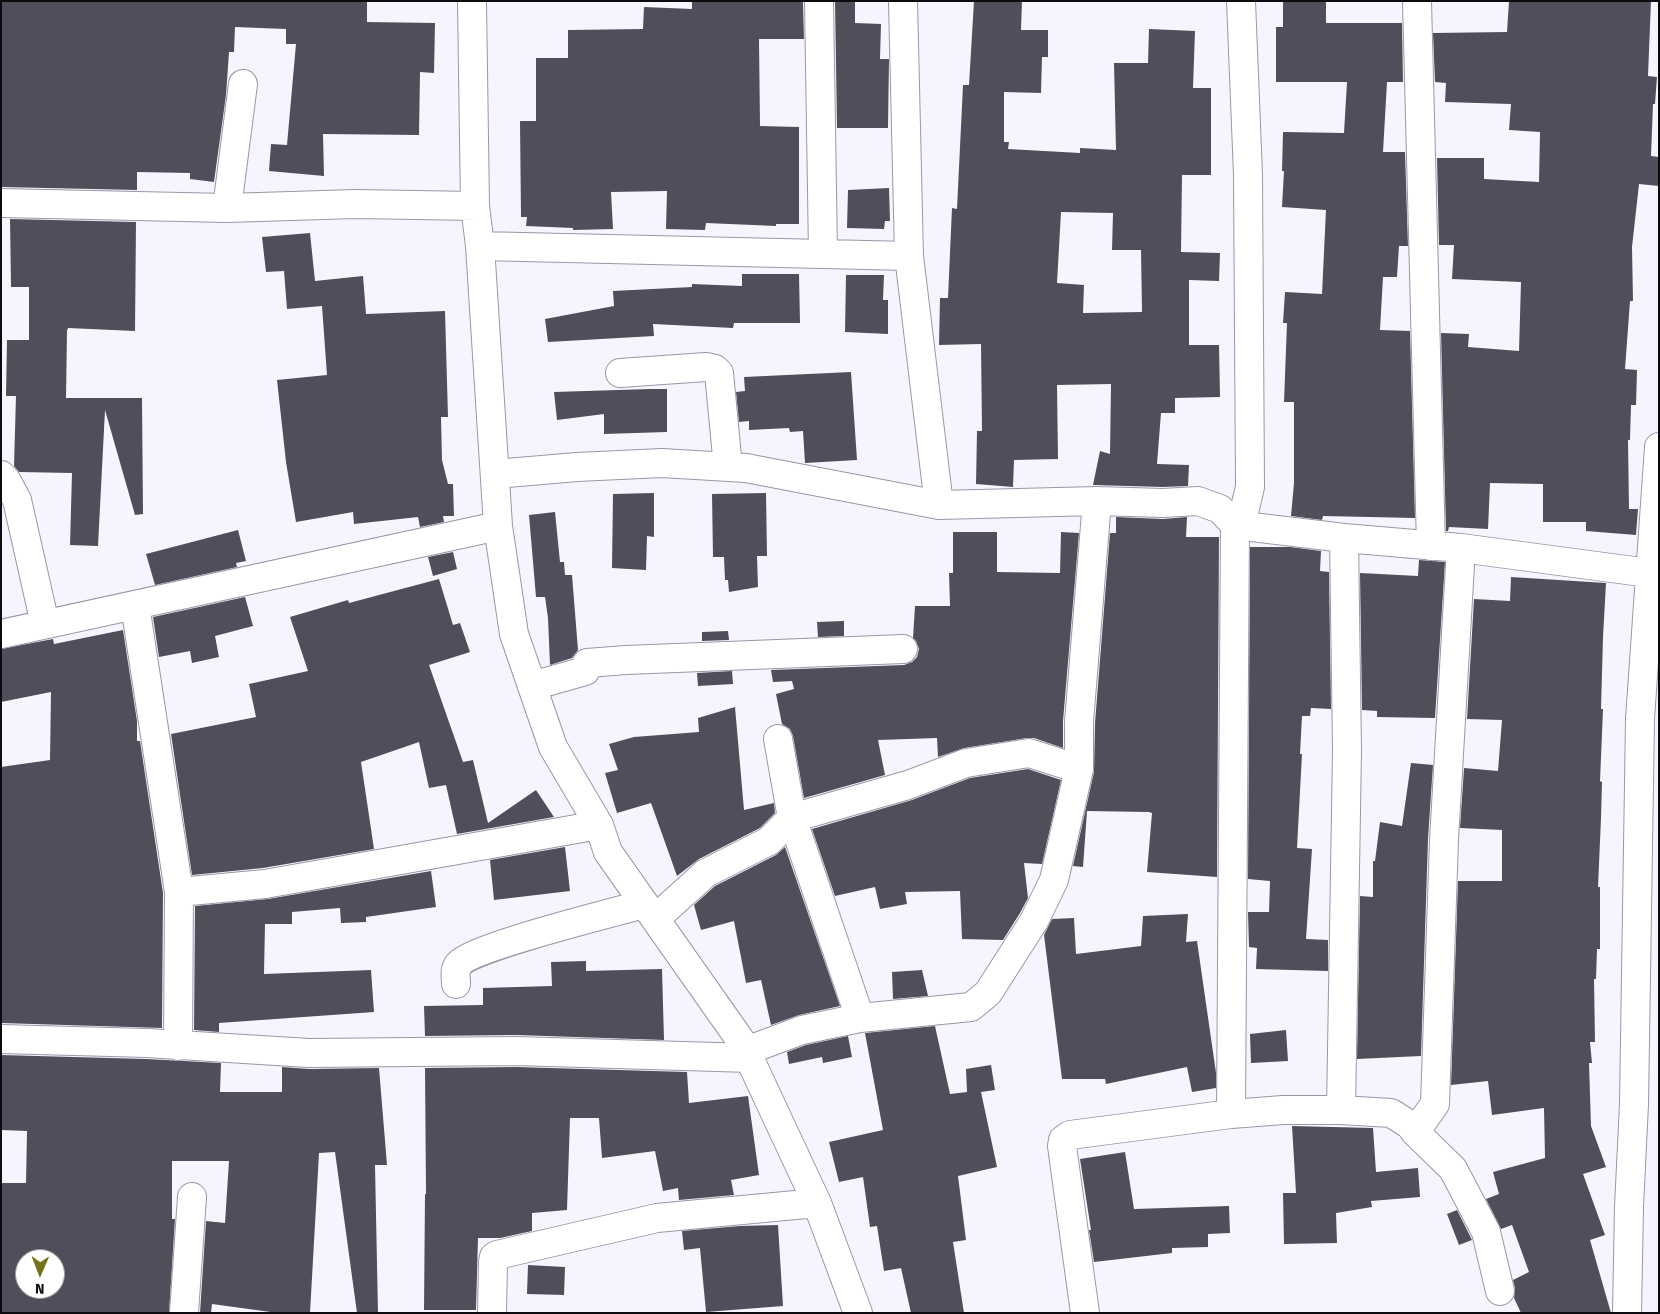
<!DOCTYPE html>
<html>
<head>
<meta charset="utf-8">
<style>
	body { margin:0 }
	#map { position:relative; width:1660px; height:1314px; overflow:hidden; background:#f6f5ff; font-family:"Fira Sans",sans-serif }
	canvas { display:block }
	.frame { position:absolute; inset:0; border:2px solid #0c0b10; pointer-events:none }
	.north { position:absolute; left:15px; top:1249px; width:50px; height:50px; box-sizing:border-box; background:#fff; border:1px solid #9e9d9f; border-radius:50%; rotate:181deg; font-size:14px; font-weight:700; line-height:20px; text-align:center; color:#0c0b10 }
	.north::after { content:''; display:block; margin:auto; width:18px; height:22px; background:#737318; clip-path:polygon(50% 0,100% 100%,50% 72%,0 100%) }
</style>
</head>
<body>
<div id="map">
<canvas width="1660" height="1314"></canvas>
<div class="frame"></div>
<div class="north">N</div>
</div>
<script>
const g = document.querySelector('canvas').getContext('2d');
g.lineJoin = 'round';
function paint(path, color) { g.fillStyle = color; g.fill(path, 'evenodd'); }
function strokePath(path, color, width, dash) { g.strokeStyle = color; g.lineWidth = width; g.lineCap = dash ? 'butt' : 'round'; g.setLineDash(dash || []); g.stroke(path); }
paint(new Path2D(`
	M1,1H367V22L435,23L434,73L420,72L419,135L323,134L324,176L269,171L271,144L287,145L296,44H286V29L235,27L234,52H229L226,95L214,182L190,179V173L137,172V190L1,187Z
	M692,1L803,2L804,39H759L760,126L799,127V224H776V226L706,223L705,230L666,229L667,191L611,192L613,229L573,230V228L526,226L527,217H521L520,121H536V58H568V30L643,29L644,7L692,9Z
	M835,1H855V23L881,24L880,59H889L888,128H837Z
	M974,1H1022L1021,30H1048V57H1042L1041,93L1004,92V142H1009L1008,149L1080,153V148L1116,150L1114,63H1148L1149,29L1195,31L1193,88H1211V175H1182L1181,252L1220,253L1219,281L1189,280V345H1219L1220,397L1175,398V413H1161L1157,464L1189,465L1188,486L1163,487L1093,485L1100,451L1110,454L1111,384L1057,385L1058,459L1014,460L1013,487L976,484L977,431H982L981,344L939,345L940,298H948L952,208L957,209L963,85H969ZM1061,212L1113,213L1112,250H1141L1142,312L1083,313L1084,285L1057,283Z
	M1283,1H1326V23H1402L1403,82H1387L1383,152H1405L1408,246H1399L1397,277H1383L1380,330L1410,331L1415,518L1323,516L1322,520L1291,516L1294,483V402H1284L1287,323H1283L1285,292L1322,294L1326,210L1282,207L1284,171H1282L1283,132L1344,133L1347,82H1276V27H1283Z
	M1509,1H1651L1648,76L1657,77L1655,104H1653L1651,156L1659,157V186L1639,184L1632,247L1633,301H1630L1625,369L1637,370L1636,405H1631L1630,440H1628L1629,509H1638L1636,535L1586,531V522H1543V484L1490,483L1488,529L1449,527L1448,531H1446L1441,333L1469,334L1468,347L1519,351L1521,282L1452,279L1454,245H1439L1437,158H1484V179L1539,182L1540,132L1509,130L1511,104L1445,102L1446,83L1435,82L1433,33L1507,32Z
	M889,188L890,221H885L884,229L847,228L848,190Z
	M10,219L136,222L135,331L68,328L67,331L66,398H142L143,514L135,515L105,410L98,546L70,545L72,473L19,472L14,466L16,396H6L7,340H29V287H11Z
	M310,233L315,281L363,276L366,314L445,311L448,417H441L442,460L448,484H453L454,516H443L444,522L420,527L418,517L354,524L353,512L296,522L286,462L277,380L327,375L322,306L287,309L284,271L266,272L262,237Z
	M742,274H799L800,323H734L733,328L653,324L654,336L548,342L545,319L614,306L613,291L692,287V284L742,286Z
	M846,275H884L883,300H888V334L845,332Z
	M851,372L857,460L805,463L803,431L790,432L789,428L749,430V421L739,422L736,392L745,391L744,377Z
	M650,389H667V432L604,434V414L557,420L554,392Z
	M654,493V537L647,536L646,570L612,568L613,494Z
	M766,493L767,556H757L758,587L729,592L728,580H725L724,557H713L712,494Z
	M555,512L560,562H564L565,575H572L578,650L572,658L550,665L548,618L545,597H536L529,515Z
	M1116,517L1163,519L1187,517L1186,537H1219L1217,877L1147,872L1152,813L1149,812L1087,811L1083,867L1073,866L1094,772L1095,723L1110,533H1116Z
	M238,530L246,561L236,563L237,567L155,585L146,554Z
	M953,532H997V572L1060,573L1061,532L1079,533L1063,721V748L1034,738H1027L964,748L938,757L937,738L878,740L885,775L804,798L793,736L790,729L782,724L776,694L794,689L792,681L773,682L771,670L904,665L912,662L917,657L919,649L916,641L913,638L915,606H950L949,573H953Z
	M1250,547H1290L1321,551L1320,571L1329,572L1331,709L1311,708L1310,716H1302L1300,754H1302L1297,848L1312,849L1306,939L1328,940V971L1256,969L1257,948L1249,947L1248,912H1269L1270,881L1248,879Z
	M453,552L457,569L433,576L428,557Z
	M1419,560L1445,562L1435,718L1377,717V711L1362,710L1360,573L1418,576Z
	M1511,577L1606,583L1603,637L1601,709H1603L1600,781L1602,782L1601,818L1598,887H1600V949H1597L1596,979H1594L1595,1042H1590L1592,1063H1589L1591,1126L1606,1167L1583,1174L1605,1235L1590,1240L1611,1313H1521L1514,1298L1515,1288L1513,1280L1529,1272L1512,1225L1501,1229L1486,1199L1499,1194L1493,1172L1545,1158L1544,1108L1492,1115L1488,1081L1451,1085L1458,881H1502V830L1460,828L1464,768L1498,771L1502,720L1467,719L1474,599L1510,601Z
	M439,579L453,625L460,623L470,652L429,665L463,762L473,760L488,823L536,790L554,817L457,834L446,785L429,788L419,742L361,762L374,849L263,868L192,875L171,734L256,717L249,684L308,671L290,617L348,600L349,603Z
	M245,597L253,626L215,636L219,657L192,663L190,651L159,657L153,617Z
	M844,621V636L818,637L817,622Z
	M123,630L137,721V741H140L163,893L162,1028L1,1023V767L50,760L51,692L1,702V649L53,639L54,644Z
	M728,631L729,640L702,641V632Z
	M732,671L733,684L698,686L697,673Z
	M735,707L744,810L774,803L775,813L760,828L699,859L677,876L651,803L617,813L605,773L618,770L609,744L634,737L699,732L698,718Z
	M1411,763L1433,765L1428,839L1421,1056L1357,1059L1360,896L1373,897V861H1375L1380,822L1402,826Z
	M1028,769L1061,780L1042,864L1024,863L1028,898L1020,913L1003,940L962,939L960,891L905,892L907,904L880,909L875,887L835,896L812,829L912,800L970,778Z
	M565,847L570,891L494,900L490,860Z
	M785,847L840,1006L799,1015L771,1025L761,980L746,983L734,921L701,930L694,905L715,886L776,855Z
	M431,871L436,907L366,917V922L341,923L340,908L292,912V924H265L264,974L371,970L374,1012L219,1023V1032L194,1030L195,906L268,899Z
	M1188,914L1186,942L1197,941L1216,1073V1088L1192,1092L1187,1067L1106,1084L1105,1079H1062L1044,935L1052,919L1074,918L1076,954L1141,946L1143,916Z
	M586,961V971L662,969L664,1040L516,1035L425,1036L424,1006L483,1005V988L552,986L551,962Z
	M922,970L928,996L893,999L892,972Z
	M935,1026L950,1094L967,1092L966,1069L991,1065L995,1090L981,1092L997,1167L958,1176L966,1240L953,1242L964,1313H911L901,1268L884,1271L877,1226L870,1227L863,1177L839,1182L829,1142L883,1130L865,1033Z
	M1286,1030L1288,1061L1251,1063L1250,1034Z
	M848,1036L852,1057L823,1063L822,1057L789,1064L787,1052L806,1045Z
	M1,1055L146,1059L221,1063L220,1092H282V1067L309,1069L379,1068L387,1165H375L378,1313H357L335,1152L319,1153L310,1313H278L212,1304L211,1313H200L206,1221L225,1223L229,1161H172V1219H175L169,1313H1V1183H26L27,1131L1,1130ZM25,1259H55V1289H25Z
	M516,1067L687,1072L689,1103L748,1096L759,1175L731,1180L734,1195L679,1200L678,1188L663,1191L655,1151L602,1158L599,1118H570L567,1210L532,1213V1231L500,1238H478L476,1310H424L425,1194H426L425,1068Z
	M1292,1126L1373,1128L1376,1172L1418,1168L1420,1197L1371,1201L1372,1207L1336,1213L1337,1243L1284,1244L1283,1193H1296Z
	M1125,1152L1134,1209L1229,1206L1230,1233L1208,1234V1247L1172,1248V1253L1094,1262L1089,1230H1091L1080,1159Z
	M1457,1210L1472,1240L1459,1245L1447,1214Z
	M778,1225L783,1306L706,1312L700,1248L684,1250L682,1231L740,1226Z
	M528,1265L565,1267L564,1295L527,1294Z`), '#4f4e5b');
const street = new Path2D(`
	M472,1L475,206L480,246L498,526L514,634L553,747L599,825L608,852L741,1041L746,1051L817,1203L858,1313
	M819,1L823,254
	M1241,1L1248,175L1250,487L1241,525
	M1417,1L1431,546
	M1,203L227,208L355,204L475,206
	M227,208L243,84
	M480,246L909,256L903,1
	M909,256L939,505L1097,501L1163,503L1198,501L1220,509L1235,525
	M620,373L706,367L715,369L719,373L728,467
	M495,474L577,467L662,463L746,468L939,505
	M1,475L6,480L17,500L45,624
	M135,605L179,892L265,884L599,825
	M1,634L498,526
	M532,686L585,671L587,663L626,660L903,649
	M778,739L792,818L860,1018
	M655,919L706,873L769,841L792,818L908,785L966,763L1029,753L1079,769
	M456,984C456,977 454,971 458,965C469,948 615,912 644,904
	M1,1039L147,1043L309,1053L516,1051L750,1058
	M178,1046L179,892
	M746,1051L802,1030L860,1018L971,1007L988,993L1034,921L1054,880L1079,769V722L1097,501
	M1341,1110L1347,751L1344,538
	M1231,1114L1235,525L1344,538L1461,548L1649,573
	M1415,1132L1435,1104L1444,840L1461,548
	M184,1313L192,1197
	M492,1313L493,1262L494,1257L497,1255L657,1218L817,1203
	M1085,1313L1062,1146L1063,1140L1070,1135L1231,1114L1283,1110H1341L1391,1113L1410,1125L1415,1132L1453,1169L1486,1232L1500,1291
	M1627,1313L1629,1207L1634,1104L1640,719L1659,447`);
strokePath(street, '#9897a6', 30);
strokePath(street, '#fff', 28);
</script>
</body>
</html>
